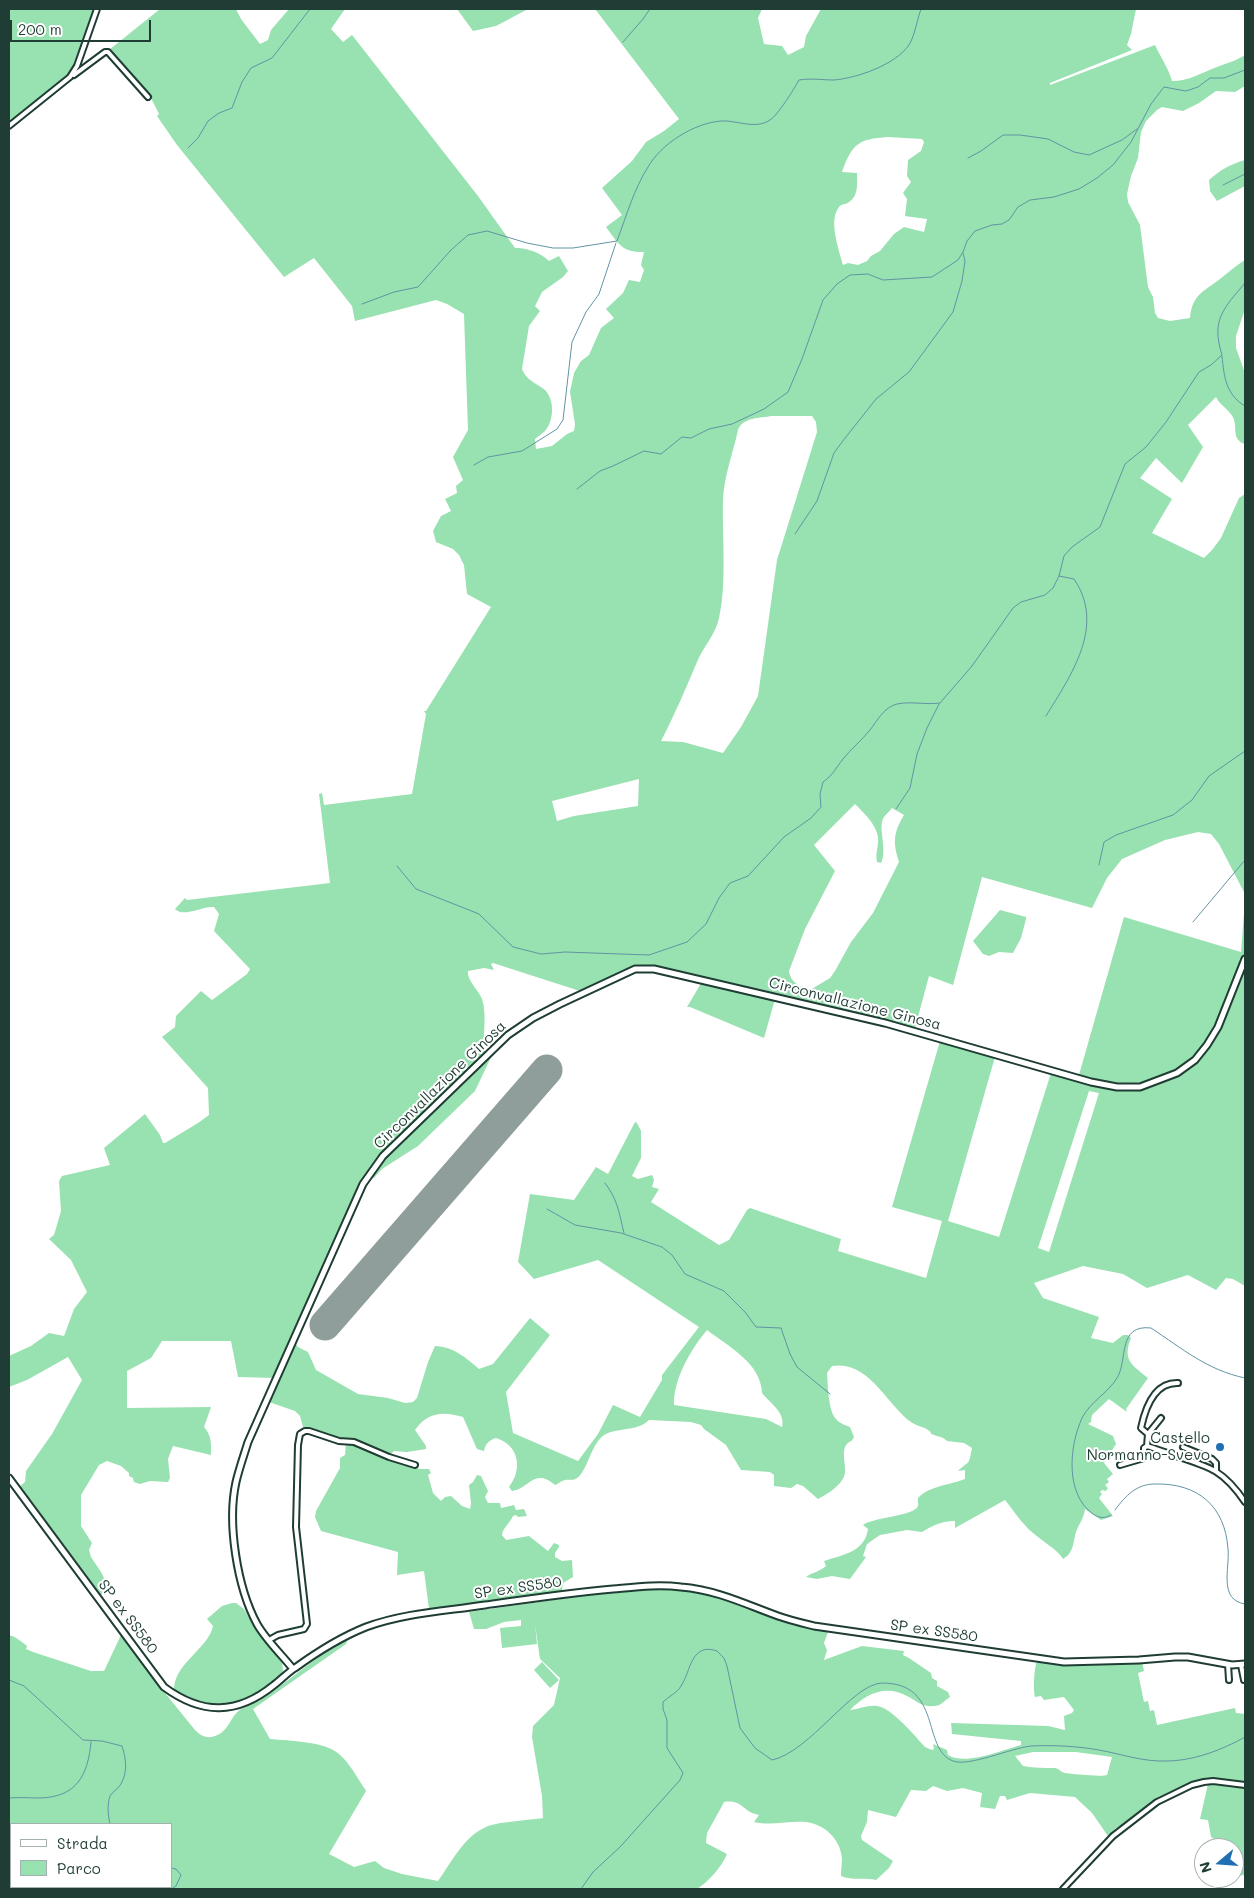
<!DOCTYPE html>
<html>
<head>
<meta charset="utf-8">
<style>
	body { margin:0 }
	#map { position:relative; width:1254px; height:1898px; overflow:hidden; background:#fff; font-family:Mali,sans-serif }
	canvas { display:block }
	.frame { position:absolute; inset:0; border:10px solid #1f3d34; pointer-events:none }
	.legend { position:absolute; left:10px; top:1823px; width:162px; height:65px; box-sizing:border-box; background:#fff; border:1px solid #a5b1ae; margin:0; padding:6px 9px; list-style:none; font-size:15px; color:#1f3d34 }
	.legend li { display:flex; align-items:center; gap:10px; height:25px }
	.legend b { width:25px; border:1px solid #a5b1ae }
	.north { position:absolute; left:1194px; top:1838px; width:50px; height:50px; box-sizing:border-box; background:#fff; border:1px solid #a5b1ae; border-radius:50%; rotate:252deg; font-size:14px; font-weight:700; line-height:20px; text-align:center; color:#1f3d34 }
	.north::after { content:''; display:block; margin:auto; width:18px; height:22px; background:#1f6fb2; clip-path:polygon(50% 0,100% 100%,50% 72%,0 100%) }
	.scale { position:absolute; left:10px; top:20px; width:141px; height:22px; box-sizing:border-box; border:2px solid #1f3d34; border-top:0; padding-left:6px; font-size:15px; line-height:18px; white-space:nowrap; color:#1f3d34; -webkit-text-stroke:4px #fff; paint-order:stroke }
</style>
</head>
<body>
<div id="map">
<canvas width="1254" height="1898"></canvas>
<div class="frame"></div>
<ul class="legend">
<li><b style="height:6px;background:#fff"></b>Strada</li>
<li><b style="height:14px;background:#98e1b0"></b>Parco</li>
</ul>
<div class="north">N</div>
<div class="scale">200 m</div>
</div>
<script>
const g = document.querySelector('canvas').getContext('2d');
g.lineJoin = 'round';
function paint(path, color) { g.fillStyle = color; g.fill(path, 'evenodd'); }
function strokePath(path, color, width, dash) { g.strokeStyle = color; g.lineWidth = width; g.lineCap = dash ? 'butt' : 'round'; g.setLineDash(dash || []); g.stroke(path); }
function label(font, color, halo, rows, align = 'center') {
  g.font = font + ' Mali,sans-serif'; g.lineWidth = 4; g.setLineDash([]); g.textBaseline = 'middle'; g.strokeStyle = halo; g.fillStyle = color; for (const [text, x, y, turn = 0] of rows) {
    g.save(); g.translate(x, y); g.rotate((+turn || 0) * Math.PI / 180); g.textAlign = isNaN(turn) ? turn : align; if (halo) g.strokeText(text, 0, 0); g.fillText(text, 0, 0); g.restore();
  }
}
paint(new Path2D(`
	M9,9H94L72,72L9,123Z
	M160,9H236L241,19L260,44L268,40L271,30L289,9H345L331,29L343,42L352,35L478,196L515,248C525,247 542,253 549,261L559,256L568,271L563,277L542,292L535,306L540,311L529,326L522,369C526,380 536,383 545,390C555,400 554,421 545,431C542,434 538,436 535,439L536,449L552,446L567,434L574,431L575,424L570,392L574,373L581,361L589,355L601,328L614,318L606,309L623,293L629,280L640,282L644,270L641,265L644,252C622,253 618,243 606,227L622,215L602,188L632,161L646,142L664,131L679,119L595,9H762L758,18L764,44L782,46L788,55L804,47L806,36L821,9H1136L1131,34L1127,45L1132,50L1050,83V85L1155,45C1161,58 1168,67 1172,81C1189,81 1201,73 1217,67C1227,63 1236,61 1245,55V86L1235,92L1216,91L1199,103L1183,111L1162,107L1157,110L1146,121L1141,132L1138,158L1131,176L1127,194L1128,202L1140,225L1148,287L1153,297L1155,313L1158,318L1170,321L1190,318C1192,295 1203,292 1220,279C1229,272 1234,267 1245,260V309L1236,336V348L1245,373V444C1232,440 1237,429 1234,420C1232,411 1220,406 1216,397L1188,425L1203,447L1182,483L1156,458L1140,478L1172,499L1152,533L1204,558L1212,550L1221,538L1239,498L1245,494V894L1219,844L1211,834L1198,832L1165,840L1122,859L1107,878L1092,908L982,877L953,985L929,976L915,1028L835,1008L656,967H639L583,992L493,963L491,964L494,970L484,968L468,971C467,981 478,989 482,999C488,1017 481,1037 486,1054L374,1164L275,1378L238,1377L231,1341H162L151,1358L127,1371V1408L211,1407L204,1427C212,1436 211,1444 211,1455L173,1446L168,1459L170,1478L168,1482L150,1481L140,1484L134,1482L133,1478L129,1476V1473L121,1466L107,1461L99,1465L81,1495V1526L92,1543L89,1550L91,1557L101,1572L109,1588L101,1595L20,1486L25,1482L26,1471L52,1434L82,1380L68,1357L27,1380L9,1387V1356L31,1346L49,1333L64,1336L74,1309L87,1292L71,1260L49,1239L54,1235L61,1211L59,1181L62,1176L110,1165L104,1148L145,1114L160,1135L163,1143H165L198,1123L209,1115L208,1088L162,1037L175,1027L176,1016L201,991L212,1000L247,974L250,969L214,931L219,914L214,907C202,906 183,918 175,909L185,898L187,900L330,883L319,794L322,793L324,805L412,794L426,714L424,711H426L491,607L467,594L464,565L459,555L453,549L436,542L433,531L441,516L451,511L445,499L457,493L456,486L463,480L453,457L468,430L464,314L447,304L436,300L355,321L352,306L314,258L284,277L177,145L157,116L159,114L150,96L132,79L109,50ZM888,137L922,139L924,142L921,151L908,160L907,176L911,182L903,193L907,199L905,216L927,219L924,232L904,227L894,234L880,251L871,256L867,261L858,265L848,263L843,265C839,250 828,220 839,207C842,203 846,205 849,202C859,196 857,182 857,173L842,172C852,144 858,139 888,137ZM772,416H812L816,422L817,432L777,560L758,696L741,727L723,753L683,742L661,741C674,716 686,688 697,662C703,647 716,634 719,618C727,583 722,536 723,500C724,476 733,453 738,430C743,417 760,418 772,416ZM639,779L638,806L574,816L557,821L552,801ZM855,804C864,813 876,824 878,837C879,846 875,853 877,862L881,863C888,849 877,827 884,817C886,814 890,811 892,808L904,815C893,833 893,843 899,862L873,913L851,942L835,971L830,978L810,990C800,987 790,982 789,971L805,929L835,871L814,845Z
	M457,9H528L496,26L473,31Z
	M1245,160V186L1217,201L1210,191L1209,180C1220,170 1231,164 1245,160Z
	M1245,900V953L1217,1020L1201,1049L1175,1071L1147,1082L1117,1084L1079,1075L1124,917L1241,952Z
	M1000,910L1026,917V919L1021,938L1013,953L999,952L989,956L983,954L973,941Z
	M1245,965V1286L1233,1279L1226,1278L1216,1290L1188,1275L1147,1288L1123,1274L1083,1266L1034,1283L1043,1298L1099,1317L1091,1338L1113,1343L1123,1335H1128L1131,1338C1122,1360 1132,1365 1148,1378L1126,1409L1127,1412L1109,1399L1092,1415L1091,1422L1088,1424L1113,1436L1116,1444L1104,1463L1113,1474L1107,1479L1109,1482L1105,1485L1108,1488L1106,1491L1102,1490L1100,1492L1102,1494L1099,1498L1113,1516L1101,1520L1085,1509C1084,1518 1079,1524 1076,1532C1073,1542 1074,1553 1063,1559C1059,1551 1041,1540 1033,1533C1022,1524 1014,1511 1005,1500L955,1528V1521C941,1521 934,1525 922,1532L907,1530L880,1535L867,1544L863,1556L866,1557L850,1579L832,1576L817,1579L806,1577C813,1572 819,1572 826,1566L824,1561C842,1555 865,1552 868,1529L863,1525C874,1517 915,1516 918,1506C919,1503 917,1501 918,1498C929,1486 950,1485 965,1479V1470L958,1471C970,1459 968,1468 972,1448L964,1443L947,1441C943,1437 940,1437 934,1435C927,1432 934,1434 928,1430C925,1427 916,1426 911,1422C886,1404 869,1360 832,1366L827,1373C828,1385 828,1410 836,1419C839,1423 845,1425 850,1427L854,1437C852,1442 849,1441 846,1445C842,1451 845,1462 845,1469C847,1482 828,1494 818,1499L803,1486L797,1484L791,1488L774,1486V1475L770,1472L741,1470L726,1445L704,1429L701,1425L691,1422L649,1420C637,1432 617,1427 604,1435C591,1444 587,1472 577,1478C573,1481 569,1479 565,1480C561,1481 558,1484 555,1485C534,1467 529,1489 512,1491L509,1487C523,1469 519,1445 496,1438C489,1440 485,1444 484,1451L477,1449L463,1417C444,1411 427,1412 415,1430L426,1446V1449L407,1452L394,1451L391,1454L400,1458L399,1459L400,1464L402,1465L420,1469H429L431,1473L428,1475L433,1493L441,1501L445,1497L451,1496L462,1506L470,1509L471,1503L469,1485L473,1482L477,1475L481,1476L488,1491L485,1497L488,1503H500L501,1508L514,1505L516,1510L524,1509L527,1516L518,1517L516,1515L513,1516C510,1523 502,1529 502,1535L506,1540L529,1536L548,1551L554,1543L559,1545V1547L555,1553V1557L562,1561L572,1560L573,1577L563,1583L562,1591L440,1609L439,1608L429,1609L424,1571L397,1575L398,1552L321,1531L315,1517L316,1511L340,1468V1458L345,1455L346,1443L316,1434L303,1427L300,1416L295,1411L269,1402L295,1343L298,1347L308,1352L316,1370L358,1394L388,1398L405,1403L413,1402L417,1398L428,1362L435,1346C454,1347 465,1357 479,1369L493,1364L530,1318L550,1335L506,1392L513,1433L578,1461L598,1434L613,1405L640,1417L662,1380V1375L699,1327L598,1260L534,1279L518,1262L530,1194L574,1200L596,1167L608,1174L635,1122L637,1123L641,1131V1158L632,1176L638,1179L652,1175L654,1180L652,1187L659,1189L651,1202L719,1245L729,1240L747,1210L750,1208L841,1239L838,1251L926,1278L942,1221L892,1207L940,1041L995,1057L948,1221L999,1237L1051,1073C1066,1077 1081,1082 1096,1085C1145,1093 1190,1083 1215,1037C1227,1014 1236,989 1245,965ZM1089,1091L1099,1093L1049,1252L1038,1248ZM707,1330C729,1347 761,1363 762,1393C770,1403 786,1413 782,1427L766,1419L674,1405C673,1380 691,1349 707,1330Z
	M700,981L775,999L764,1038L690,1007H687L700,985Z
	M493,1053L475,1091L418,1146L382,1169L374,1178L371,1176L383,1160Z
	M644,1587L696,1589L740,1603L792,1625L828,1632L824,1643L827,1650L824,1660L862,1646L904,1651L903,1655L909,1658L931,1673L932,1678L937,1681V1686L948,1692L950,1697C944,1701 941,1706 934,1706C922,1707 918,1702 909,1697C886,1684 867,1693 850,1710C859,1709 868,1705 877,1706C892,1708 914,1735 925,1747L932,1750L934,1749L933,1744L947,1750L948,1755C966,1766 1002,1750 1021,1745V1741L952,1734L951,1723L1048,1726L1065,1730L1064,1716L1072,1713L1074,1710L1064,1697L1044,1700L1041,1696L1035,1697C1033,1689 1034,1665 1038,1659L1083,1664L1142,1662L1144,1671L1138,1673L1144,1702L1148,1701L1150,1711L1154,1710L1157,1725L1235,1708L1236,1713L1245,1714V1783L1218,1778L1188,1783L1158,1797L1142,1814L1116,1828L1108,1836L1092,1813L1075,1797L1030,1793L1007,1800L1005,1796H1000L995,1809L980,1807L982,1793L963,1788L947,1791L933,1786L926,1791L911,1790L896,1817L868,1810L867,1822L861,1836L862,1840L893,1861L889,1868L876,1880C864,1877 852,1881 841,1876C841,1868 843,1860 841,1853C838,1836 821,1823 805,1822C788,1821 771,1826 754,1822L759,1815C742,1812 743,1799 724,1802L722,1806L707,1833L706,1843L727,1854C721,1868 709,1881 697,1889H54L56,1887H171V1824H11V1861L9,1862V1635C16,1637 21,1641 27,1646L26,1649L33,1652L91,1671H104L121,1635L148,1672L195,1730C201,1736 207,1739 215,1736C229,1732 230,1716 241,1709C247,1705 255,1703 262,1699C291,1680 316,1655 348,1639L346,1644L253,1709L270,1739C289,1741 325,1741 339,1754C350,1763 357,1778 365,1789L366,1791L329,1854L354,1867L375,1861L384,1868L402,1874L438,1881C451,1863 464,1836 486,1827C496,1822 530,1820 543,1818L542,1796L532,1737L533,1726L554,1705L560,1678L540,1659L535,1624L537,1644L502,1648L500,1628L521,1626V1620L504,1622L486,1629H474L469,1612ZM1033,1752H1076L1112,1757L1107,1775C1103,1777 1072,1774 1065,1773C1060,1772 1060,1769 1055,1768C1044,1768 1034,1768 1023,1766L1015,1756Z
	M232,1603H236L244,1609L249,1618L282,1661L283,1671C258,1707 207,1714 172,1688H174C176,1662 208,1649 213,1626L207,1619L222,1606Z
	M542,1662L559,1680L550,1688L534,1670Z
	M1217,1783L1228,1787L1245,1788V1875L1234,1876V1848H1225V1842L1218,1841L1211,1837L1208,1820L1200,1819L1208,1784Z`), '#98e1b0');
strokePath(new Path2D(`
	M623,42L643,19L650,9
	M188,148L198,138L208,121L219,113L232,108L242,82L251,68L272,58L310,9
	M968,158L981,151L1003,135H1020L1048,139L1074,152L1089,155L1122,140L1137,129
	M1223,185L1245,174
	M362,304L394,292L418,287L451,250L468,235L487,231L527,243L553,248H573L617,241C626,217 634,189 648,167C661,144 694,123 721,121C737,120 755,130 770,120C778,115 794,89 799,80C811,78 822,80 834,80C857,78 895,65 909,45C915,35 917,20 921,9
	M1222,356C1224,377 1226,395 1245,406
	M474,465L488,457L522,451L557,429L563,420L572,342L586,312L599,294L616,243
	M577,489L600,471L613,466L644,451L661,454L682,437L691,438L709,429L732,424L764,409L788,392L802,359L823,300L837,284L850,275L868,274L883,280L932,277L958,260L963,252L967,241L975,231L992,225L1002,224L1009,220L1018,207L1030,200L1054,197L1079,189L1097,178L1113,165L1131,142L1151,104L1164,87L1186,91L1198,87L1210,78H1224L1245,70
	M795,534L817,501L834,453L842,442L876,399L909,372L953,312L962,281L965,261L963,253
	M1046,716C1071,675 1106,626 1074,579L1059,576
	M896,809L910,788L917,754L927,728L939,704
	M1099,865L1104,842L1116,835L1173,815L1192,800L1209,776L1245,751
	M397,866L416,889L479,914L513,947L541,954L565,952L649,955L687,942L706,924L719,898L730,883L748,876L784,837L811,818L821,807L820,794L823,782C834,774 835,769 843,759C851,749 861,741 870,730C877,721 884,707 897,704C911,701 925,705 940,703L972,666L1013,608L1021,602L1045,595L1053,588L1059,576L1064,556L1072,547L1100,527L1125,464L1146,447L1166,422L1199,372L1211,365L1222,355C1211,320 1223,309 1245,283
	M1193,922L1245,860
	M605,1183C618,1200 619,1213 624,1233
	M547,1209L575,1225L621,1233L662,1247L672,1255L685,1274L724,1291L745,1312L756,1327L781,1328L790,1354L797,1367L830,1394
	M1115,1510C1126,1495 1137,1484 1155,1484C1198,1483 1225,1506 1228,1549C1230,1568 1218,1600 1245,1604
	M1111,1515C1105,1519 1099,1518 1093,1514C1065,1494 1069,1447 1082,1418C1090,1402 1108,1393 1117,1378C1128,1361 1117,1324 1151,1328C1183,1349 1207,1370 1245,1378
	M9,1680L24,1686L83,1740L102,1741L122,1746C126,1759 128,1771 121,1784C118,1789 112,1792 110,1796C107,1805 108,1815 110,1824
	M9,1798C19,1797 29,1798 40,1798C77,1797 88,1775 91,1742
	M171,1889L176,1886L181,1875L176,1869L171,1868
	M581,1889L593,1872L620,1847L680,1780L683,1773L667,1748V1720L663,1709V1702C668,1697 678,1692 681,1686C691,1671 691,1642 717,1651L724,1658L727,1666L740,1728L755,1748L772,1760C810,1752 852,1684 882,1683C943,1683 921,1749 953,1761C969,1767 1011,1748 1031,1746C1052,1745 1077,1746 1099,1750C1121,1754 1144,1762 1166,1761C1193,1761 1222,1750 1245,1737`), '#6194a4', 1);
strokePath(new Path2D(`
	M325,1325L547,1070`), '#8f9e9a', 31);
const street = new Path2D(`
	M74,75L105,52H108L148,97
	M9,126L70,77L77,66L97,9
	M1148,1434L1141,1428C1145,1409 1154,1382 1178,1383
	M1147,1446C1157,1449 1166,1453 1176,1456C1211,1467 1224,1471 1245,1502
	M1183,1447L1212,1459L1216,1463V1470
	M1120,1465L1144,1458V1448L1147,1446L1148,1434L1161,1418
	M269,1640L278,1635L304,1629L307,1624L296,1527L298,1445L300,1434L305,1431H309L339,1441L354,1442L389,1457L415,1465
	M1228,1664L1229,1680
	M1241,1665L1244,1680
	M1063,1889L1113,1836L1157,1802L1192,1785L1204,1782L1213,1781L1245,1785`);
const secondary = new Path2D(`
	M9,1478L164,1687C202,1715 237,1715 274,1685C281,1680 287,1673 295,1668C317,1652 341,1637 366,1627C404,1613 446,1611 485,1605C528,1599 570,1593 613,1589C635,1587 658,1584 681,1587C717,1590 745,1604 778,1616C789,1620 802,1623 814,1626L1064,1662L1139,1660L1175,1657H1188L1232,1665L1245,1664
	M293,1669C282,1655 266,1640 257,1624C237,1587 227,1523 236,1482C239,1469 244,1455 248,1442L363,1184L383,1156L508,1035L533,1018L560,1004L635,969H654L885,1023L1091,1082L1117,1087H1140L1177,1073L1195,1060L1207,1045L1218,1027L1245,959`);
strokePath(street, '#1f3d34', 8);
strokePath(secondary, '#1f3d34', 9);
strokePath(street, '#fff', 4);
strokePath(secondary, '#fff', 5);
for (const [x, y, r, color] of [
	[1220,1447,5,"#1f6fb2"]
]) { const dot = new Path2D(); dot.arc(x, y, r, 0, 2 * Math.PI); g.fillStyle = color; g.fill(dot); strokePath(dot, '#fff', 2); }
label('15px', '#1f3d34', '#fff', [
	["Circonvallazione Ginosa",855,1004,14],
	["Circonvallazione Ginosa",440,1085,-44],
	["SP ex SS580",518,1588,-8],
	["SP ex SS580",128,1617,53],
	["SP ex SS580",934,1631,8]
]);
label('15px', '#1f3d34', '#fff', [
	["Castello",1210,1438],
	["Normanno-Svevo",1210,1455]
], 'right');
</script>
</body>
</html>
